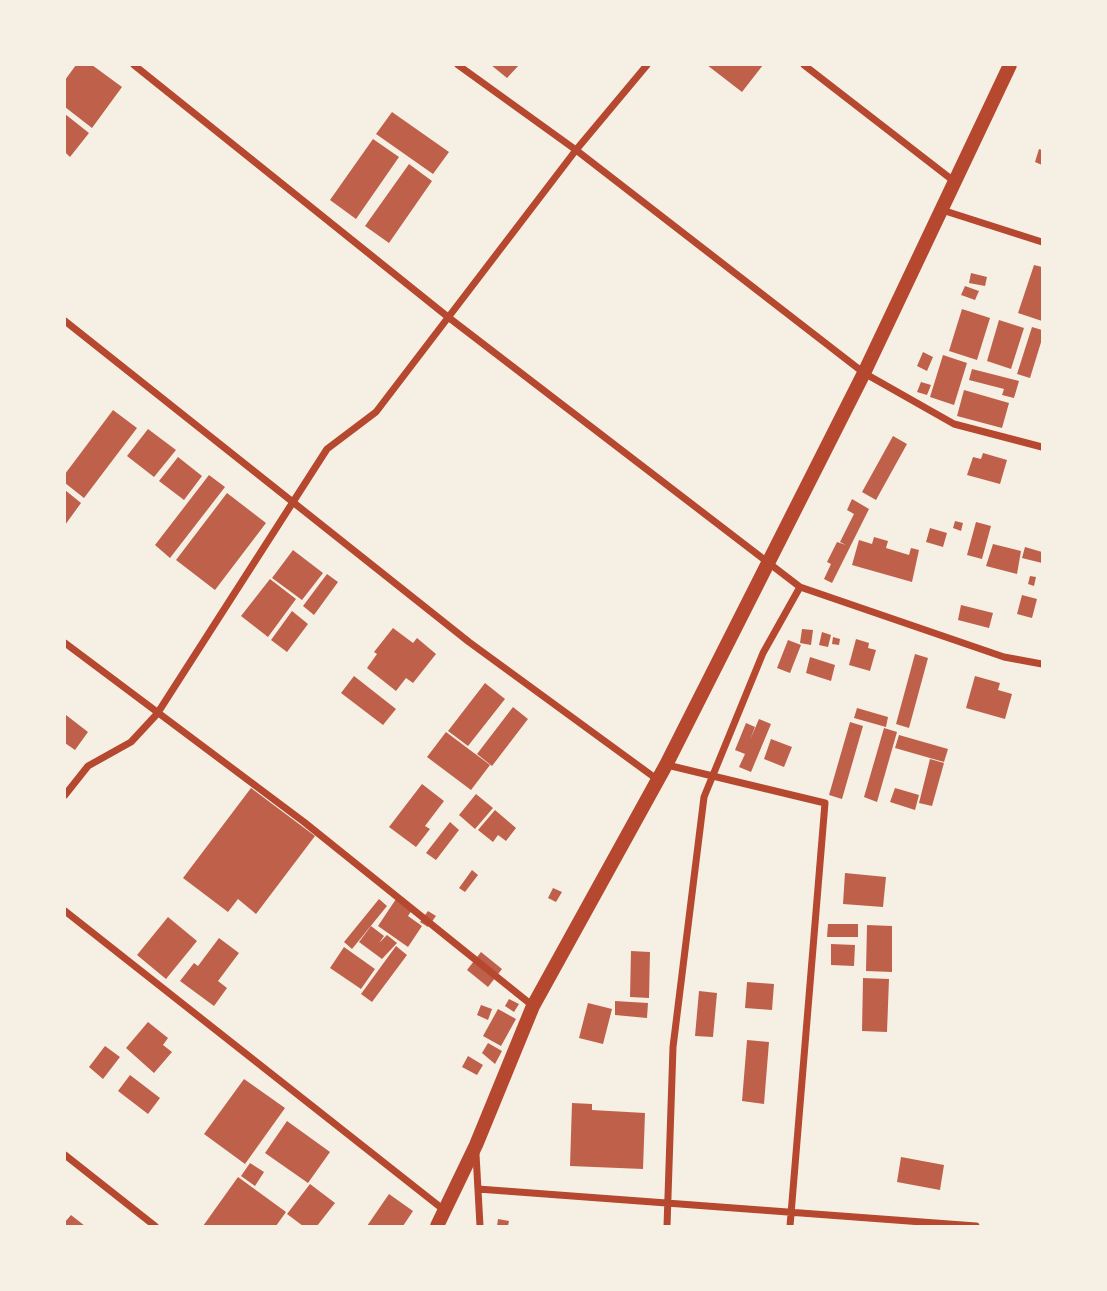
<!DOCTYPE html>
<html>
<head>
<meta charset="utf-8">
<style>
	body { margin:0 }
	#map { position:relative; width:1107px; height:1291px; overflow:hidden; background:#f6efe4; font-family:Inter,sans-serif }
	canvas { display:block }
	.frame { position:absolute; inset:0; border:66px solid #f6efe4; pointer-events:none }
</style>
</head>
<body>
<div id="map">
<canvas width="1107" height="1291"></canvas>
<div class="frame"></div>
</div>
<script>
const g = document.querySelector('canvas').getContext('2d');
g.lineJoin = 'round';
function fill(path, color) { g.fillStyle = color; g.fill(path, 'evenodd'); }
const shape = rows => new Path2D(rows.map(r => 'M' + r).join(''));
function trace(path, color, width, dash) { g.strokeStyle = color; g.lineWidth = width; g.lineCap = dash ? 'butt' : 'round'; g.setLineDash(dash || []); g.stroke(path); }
fill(shape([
	[76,65,92,65,122,87,92,128,65,107,65,80],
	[491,65,519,65,507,78],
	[707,65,763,65,742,92],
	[392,112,449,152,433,174,376,134],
	[65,114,89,133,70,157,65,152],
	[373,139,399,157,356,219,330,200],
	[1039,149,1042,150,1042,165,1035,162],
	[409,164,432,181,389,243,365,226],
	[1034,265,1042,267,1042,321,1018,313],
	[971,273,987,277,985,286,969,283],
	[965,286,979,291,975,300,961,295],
	[962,309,990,318,977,360,949,351],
	[999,320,1024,328,1011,369,987,361],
	[1032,327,1042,330,1042,339,1030,378,1017,374],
	[923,352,933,357,927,371,917,366],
	[943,355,967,363,954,405,930,397],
	[972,369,1019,381,1014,398,1002,395,1004,389,969,380],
	[921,382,931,385,927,395,917,392],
	[964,390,1009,403,1002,428,957,416],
	[113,410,137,428,84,498,65,483,65,474],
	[148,429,176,450,154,477,127,456],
	[893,436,907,444,876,500,862,492],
	[983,453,1007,460,1000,484,967,475,973,457,981,459],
	[178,457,202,476,184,500,159,481],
	[209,475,225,487,170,558,155,545],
	[65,490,81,503,65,525],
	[227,493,266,523,215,590,176,560],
	[852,499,869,509,832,583,824,579,831,564,827,562,837,542,846,545,840,542,854,514,847,510],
	[955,521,963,523,961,531,953,528],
	[976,522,991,526,982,559,967,555],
	[930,528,947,533,943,547,926,542],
	[874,537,888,541,886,548,909,555,911,548,919,550,912,582,852,565,859,540,872,544],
	[993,544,1021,551,1017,574,986,566],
	[1025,547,1042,552,1042,563,1022,558],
	[293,550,323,573,302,600,272,578],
	[327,574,338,582,314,615,303,606],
	[1030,576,1036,577,1034,586,1028,584],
	[270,579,296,599,268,637,241,616],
	[1022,595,1037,599,1032,618,1017,614],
	[961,605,993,613,989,628,958,620],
	[292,611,308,624,287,652,271,640],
	[393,628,413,643,417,638,436,654,413,683,406,678,396,691,367,668,377,654,374,652],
	[802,629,813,630,811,645,800,643],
	[822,632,831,635,828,647,819,645],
	[833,637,840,639,839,645,832,644],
	[856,639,869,643,868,648,876,650,870,671,849,665],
	[788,640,801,645,790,673,777,668],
	[915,654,928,658,909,728,896,724],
	[810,657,835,665,831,681,806,673],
	[354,676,396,709,383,725,341,693],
	[975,676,1000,683,998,690,1012,694,1005,719,966,708],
	[485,683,505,699,468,746,448,731],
	[513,707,528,719,492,766,477,754],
	[857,708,888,717,886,727,854,718],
	[66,715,88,732,75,750,65,743],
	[759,719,771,724,751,772,739,767,745,754,735,750,746,723,755,727,750,740],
	[850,722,863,726,842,799,829,795],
	[884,728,897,732,877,802,864,797],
	[446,732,490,765,471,790,427,757],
	[899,735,948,749,944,762,895,748],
	[771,739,792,747,784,767,764,759],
	[930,759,944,763,932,806,919,803],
	[422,784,444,801,425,826,430,829,416,847,389,827],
	[251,788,315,836,256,914,238,899,228,912,183,878],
	[895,788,919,795,915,810,890,802],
	[476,794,493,808,475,829,459,815],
	[495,810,516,828,506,841,498,835,493,842,478,830],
	[450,822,459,830,436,860,426,853],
	[472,870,478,875,465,892,459,888],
	[845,873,886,877,883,907,843,904],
	[553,888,562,892,556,902,548,898],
	[379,899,387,906,352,949,344,942],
	[396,899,412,910,408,916,422,926,408,947,378,926],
	[428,911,436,916,428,927,420,922],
	[168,917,197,941,166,979,137,955],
	[828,924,858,924,858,937,827,937],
	[867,925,892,926,892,972,866,971],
	[371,926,384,936,379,943,387,935,397,943,382,959,359,942],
	[219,938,239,953,218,981,227,988,214,1006,180,981,194,963,198,966],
	[831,944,855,945,854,966,831,965],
	[396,946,407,955,372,1002,361,994],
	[344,947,375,969,361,989,330,968],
	[631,951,650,952,649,998,630,997],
	[481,952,502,969,488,987,467,970],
	[863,978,889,979,887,1032,862,1031],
	[747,982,774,984,772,1010,745,1008],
	[699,991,717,993,713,1037,695,1036],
	[509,999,519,1004,514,1012,505,1006],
	[615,1001,648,1003,647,1018,615,1015],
	[588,1003,612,1009,603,1044,579,1038],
	[481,1005,492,1009,488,1020,477,1015],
	[498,1009,516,1019,501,1046,483,1036],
	[148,1022,168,1038,163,1045,172,1052,154,1073,126,1048],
	[747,1040,769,1042,764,1104,742,1101],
	[488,1043,502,1051,495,1064,482,1053],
	[105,1046,120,1057,103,1079,89,1067],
	[468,1056,483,1065,477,1075,462,1067],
	[130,1075,160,1098,148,1114,118,1091],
	[244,1079,285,1108,245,1164,204,1134],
	[572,1103,592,1104,592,1110,645,1113,643,1169,570,1166],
	[287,1121,330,1152,308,1183,265,1153],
	[901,1157,944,1165,940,1190,897,1182],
	[250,1163,264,1172,255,1186,241,1176],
	[238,1177,286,1212,276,1226,203,1226],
	[310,1184,335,1203,317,1226,303,1226,287,1214],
	[389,1194,413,1211,403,1226,367,1226],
	[71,1215,85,1226,65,1226,65,1222],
	[498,1219,509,1221,508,1226,497,1226]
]), '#bf614a');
trace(shape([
	[134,65,448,317,800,587,1004,657,1042,664],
	[458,65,576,150,864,373,954,424,1042,447],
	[804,65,955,182],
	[942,210,1042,242],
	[65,321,469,642,658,780],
	[65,643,304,822,533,1006],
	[667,765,825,803,790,1226],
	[65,795,88,766,131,742,157,714,327,449,376,412,576,150,647,65],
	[65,911,444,1210],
	[476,1154,480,1226],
	[65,1155,155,1226],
	[478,1189,976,1226],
	[667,1226,673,1047,704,797,763,653,800,587]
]), '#b5482f', 7);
trace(shape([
	[437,1226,476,1145,533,1006,666,765,864,373,1010,65]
]), '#b5482f', 14);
</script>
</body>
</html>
